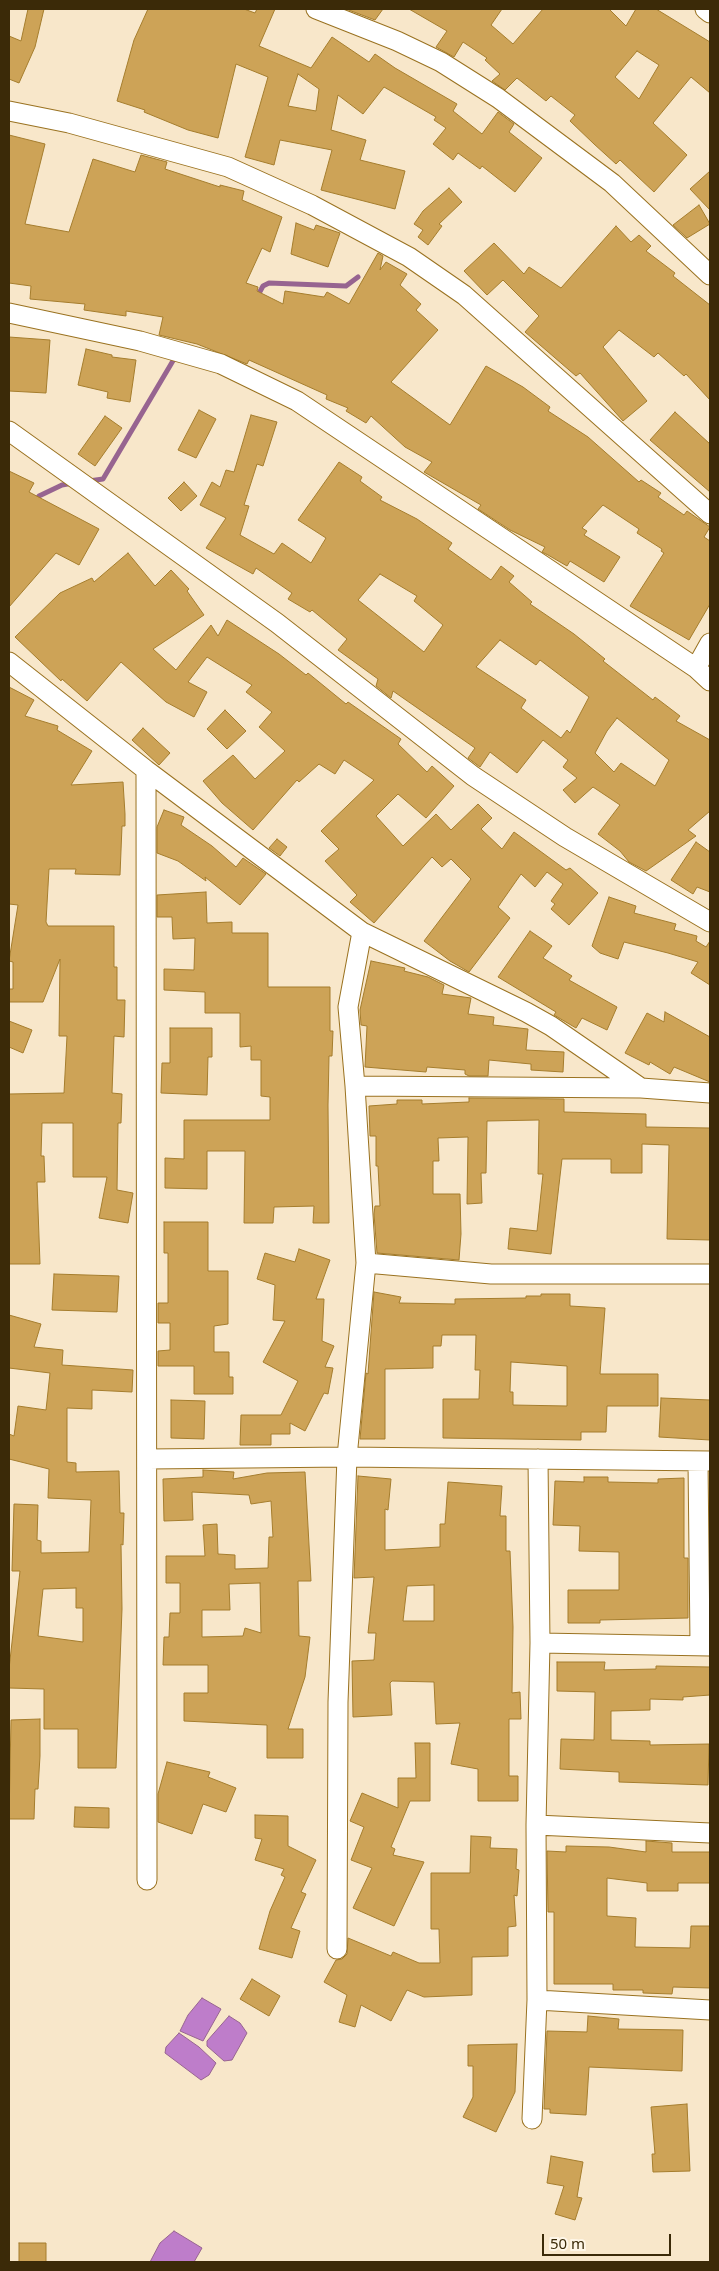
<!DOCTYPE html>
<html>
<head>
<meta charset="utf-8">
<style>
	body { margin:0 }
	#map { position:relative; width:719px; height:2271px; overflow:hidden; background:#f8e7ca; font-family:"Noto Sans",sans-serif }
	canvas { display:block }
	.frame { position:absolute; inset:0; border:10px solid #3b2a08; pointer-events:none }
	.scale { position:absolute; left:542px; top:2234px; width:129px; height:22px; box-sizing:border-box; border:2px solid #3b2a08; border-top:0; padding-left:6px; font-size:15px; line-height:18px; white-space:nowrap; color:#3b2a08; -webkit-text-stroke:4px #fef6e7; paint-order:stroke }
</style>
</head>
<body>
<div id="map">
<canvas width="719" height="2271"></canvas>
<div class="frame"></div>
<div class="scale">50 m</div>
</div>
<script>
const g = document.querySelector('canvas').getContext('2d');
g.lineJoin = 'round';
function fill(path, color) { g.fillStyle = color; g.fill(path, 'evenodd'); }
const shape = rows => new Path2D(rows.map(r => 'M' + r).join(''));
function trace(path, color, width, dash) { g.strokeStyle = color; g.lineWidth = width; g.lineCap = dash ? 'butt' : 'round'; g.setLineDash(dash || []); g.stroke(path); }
const water = shape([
	[202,1998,221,2009,203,2041,180,2031,188,2015,202,1998],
	[229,2016,240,2023,247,2033,232,2060,224,2061,207,2046,207,2041,229,2016],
	[179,2033,199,2047,216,2063,209,2075,201,2080,165,2053,166,2047,179,2033],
	[174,2231,202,2248,194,2262,150,2262,160,2243,174,2231]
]);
fill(water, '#be7dca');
trace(water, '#976490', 1);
trace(shape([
	[257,297,263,286,269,283,346,286,358,277],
	[89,481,103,479,177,354],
	[34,502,39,496,62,485,73,483]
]), '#976490', 5);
const building = shape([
	[28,9,44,9,35,47,19,83,9,79,9,36,21,41,28,9],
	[148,9,244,9,255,13,257,9,275,9,259,46,311,68,332,37,369,62,375,54,395,68,457,104,453,111,482,134,498,112,514,124,509,132,542,158,515,192,482,166,480,169,458,153,453,160,433,144,446,128,434,120,436,117,384,87,363,114,338,95,331,130,366,140,360,160,405,171,395,209,321,190,332,150,280,140,274,165,245,157,268,77,236,64,218,138,188,130,144,112,145,110,117,101,134,40,148,9],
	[298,74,319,89,316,111,288,106,298,74],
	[346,9,383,9,375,20,346,9],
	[409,9,502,9,491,25,513,44,543,9,609,9,626,26,636,9,656,9,710,42,710,93,691,77,653,123,687,155,654,192,620,160,616,164,594,144,570,121,575,115,551,96,546,101,517,78,505,90,492,81,500,74,485,60,487,58,463,42,454,57,436,47,447,31,409,9],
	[637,51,659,65,639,99,615,77,637,51],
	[9,135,45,144,25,224,69,232,93,159,135,172,141,155,167,162,165,169,220,187,220,185,244,191,242,200,282,217,270,252,262,248,246,283,258,287,257,291,283,304,285,291,324,297,327,292,349,304,378,253,383,256,380,270,386,262,407,274,400,285,421,304,416,310,438,330,391,382,450,425,486,366,523,387,550,407,548,411,588,437,639,482,641,480,661,493,658,497,684,515,687,511,710,527,704,537,710,541,710,604,689,640,630,606,664,553,661,551,662,549,637,533,639,529,603,505,582,528,587,531,584,535,620,557,604,582,570,561,567,566,548,555,542,552,545,547,510,530,478,509,481,505,424,472,432,462,405,447,371,416,366,423,346,411,348,408,326,399,327,395,249,360,247,364,197,344,159,335,163,317,126,311,126,316,84,310,85,304,30,299,31,286,9,283,9,135],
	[710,171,710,210,690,189,710,171],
	[449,188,462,202,439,224,442,226,428,245,418,237,423,230,414,224,423,211,449,188],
	[699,205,710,224,687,238,673,225,699,205],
	[296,223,314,230,316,225,340,233,328,267,291,254,296,223],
	[616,226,631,242,639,235,651,246,646,251,675,273,673,276,710,305,710,400,686,374,684,376,658,353,654,357,619,330,603,347,647,401,623,421,580,373,576,376,525,332,539,316,503,280,487,295,464,271,494,243,524,274,529,267,561,288,616,226],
	[9,337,50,340,46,393,9,391,9,337],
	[86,349,112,355,112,357,136,360,130,402,107,398,108,392,78,385,86,349],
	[199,410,216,419,196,458,178,450,199,410],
	[675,412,710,444,710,492,650,440,675,412],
	[251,415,277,422,263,466,257,464,244,505,249,506,240,535,274,554,282,543,311,563,326,538,298,520,339,462,362,477,360,481,382,497,380,500,417,519,452,543,448,549,491,580,501,566,514,576,509,582,532,602,530,604,574,634,605,659,603,661,653,700,655,697,680,716,676,721,710,740,710,811,688,830,696,836,646,871,629,862,620,851,598,834,620,805,593,787,575,803,563,790,577,778,563,767,568,760,543,740,517,773,490,752,480,767,468,758,475,748,393,691,391,698,376,686,378,679,338,650,347,639,312,610,310,612,288,599,292,593,256,568,253,574,206,548,226,518,200,505,212,482,220,487,226,470,234,472,251,415],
	[380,574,417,596,414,601,443,625,424,652,358,600,380,574],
	[500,640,536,665,540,660,589,697,570,733,567,730,561,738,521,708,526,700,476,667,500,640],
	[617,718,669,760,655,786,621,763,614,772,595,753,607,731,617,718],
	[105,416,122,428,95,466,78,454,105,416],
	[9,471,34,483,29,492,99,529,79,565,56,553,9,607,9,471],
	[184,482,197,496,181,511,168,498,184,482],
	[128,553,155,586,171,570,189,589,187,591,204,615,153,649,176,670,211,625,218,636,227,620,279,654,306,675,308,673,346,704,348,702,401,739,398,744,427,772,432,766,454,786,426,818,398,794,376,816,403,846,436,814,451,830,478,804,492,818,481,829,502,849,514,832,566,870,570,868,598,893,569,925,551,909,555,904,551,901,563,884,547,872,535,887,521,874,498,907,510,918,469,972,450,961,424,941,471,879,451,859,442,867,432,857,374,923,350,902,357,895,325,861,339,849,321,831,374,780,344,760,335,774,319,764,299,782,297,780,253,830,222,803,203,781,233,755,255,779,285,751,259,727,272,712,246,692,252,685,207,657,188,682,207,692,194,717,166,702,121,662,87,701,62,679,61,681,15,637,60,593,92,578,94,582,128,553],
	[9,687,34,700,25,716,58,726,57,730,92,751,71,785,123,782,125,814,125,826,122,826,120,875,75,874,76,869,49,869,46,922,48,926,114,926,114,967,117,967,117,1000,125,1000,124,1037,114,1036,112,1093,122,1094,121,1123,118,1123,117,1190,133,1193,128,1223,99,1218,107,1177,73,1177,73,1123,42,1123,41,1156,44,1156,45,1182,37,1182,40,1264,9,1264,9,1094,64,1093,67,1036,59,1036,60,959,43,1002,9,1002,9,989,13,989,13,962,9,961,18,905,9,904,9,687],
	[225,710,246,731,227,749,207,729,225,710],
	[143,728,170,753,159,765,132,740,143,728],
	[164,810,184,817,181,825,212,846,236,867,243,858,266,874,240,905,205,877,206,881,178,861,157,853,157,827,164,810],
	[277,839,287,847,280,856,269,848,277,839],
	[696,842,710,852,710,892,697,887,693,894,671,880,696,842],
	[206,892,207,923,232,922,232,933,268,933,268,987,330,987,330,1031,333,1031,332,1056,329,1056,328,1105,329,1223,313,1223,314,1206,274,1207,273,1223,244,1223,245,1151,207,1151,207,1189,165,1188,165,1158,184,1159,184,1120,270,1120,270,1097,261,1096,261,1060,251,1060,251,1046,240,1047,240,1013,205,1013,205,992,164,990,164,969,194,970,195,938,173,939,172,917,157,917,157,895,206,892],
	[609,897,636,906,634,913,676,924,674,930,697,936,696,941,706,947,710,941,710,985,691,973,698,962,668,953,624,942,618,959,600,953,592,946,609,897],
	[530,931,552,946,543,958,572,976,569,980,617,1007,607,1030,582,1018,576,1028,554,1015,556,1012,498,977,530,931],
	[371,961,405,968,404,971,428,977,444,985,442,994,471,998,468,1014,494,1017,493,1025,528,1029,526,1050,564,1052,563,1072,531,1070,531,1064,489,1060,488,1076,469,1076,465,1074,465,1070,427,1067,426,1072,365,1067,367,1026,361,1025,360,1010,371,961],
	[665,1012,710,1037,710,1082,674,1067,670,1074,650,1062,649,1065,625,1053,647,1013,664,1022,665,1012],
	[9,1021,32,1030,23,1053,9,1047,9,1021],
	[170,1028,212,1028,212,1057,208,1057,207,1095,161,1093,162,1063,170,1063,170,1028],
	[469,1098,564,1099,564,1112,646,1114,646,1127,710,1128,710,1240,667,1239,669,1145,642,1144,642,1173,611,1173,611,1159,562,1159,551,1254,508,1249,510,1228,537,1231,543,1174,538,1174,539,1120,487,1121,486,1173,481,1173,482,1203,467,1204,468,1137,438,1138,439,1161,433,1161,433,1194,460,1194,461,1234,459,1260,377,1253,374,1214,375,1206,380,1206,378,1166,376,1166,376,1136,370,1136,369,1106,397,1104,397,1100,422,1100,422,1104,469,1102,469,1098],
	[164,1222,208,1222,208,1271,228,1271,228,1324,214,1326,214,1352,229,1352,229,1377,233,1377,233,1394,194,1394,194,1366,158,1366,158,1351,170,1350,170,1323,158,1323,158,1303,168,1303,168,1253,164,1253,164,1222],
	[299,1249,330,1260,316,1299,324,1299,322,1341,334,1346,325,1367,333,1368,328,1394,324,1393,305,1431,290,1423,290,1434,271,1434,271,1445,240,1445,241,1415,281,1415,298,1381,263,1362,285,1321,273,1320,275,1285,257,1279,265,1253,295,1262,299,1249],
	[54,1274,119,1276,117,1312,52,1310,54,1274],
	[374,1292,401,1297,399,1303,455,1304,455,1299,526,1298,526,1296,541,1296,541,1294,570,1294,570,1306,605,1308,600,1374,658,1374,658,1406,607,1406,606,1432,581,1432,581,1440,443,1438,443,1399,479,1399,480,1370,475,1370,476,1335,442,1335,441,1346,433,1346,433,1368,385,1369,385,1439,360,1439,366,1373,368,1374,374,1292],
	[511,1362,567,1366,567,1406,513,1405,513,1392,510,1392,511,1362],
	[9,1315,41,1324,34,1347,63,1350,62,1365,133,1370,132,1392,92,1390,92,1409,67,1408,67,1462,76,1463,76,1472,119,1471,120,1513,124,1513,123,1545,121,1544,122,1609,116,1768,78,1768,78,1729,44,1729,44,1689,9,1688,9,1669,20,1571,12,1571,14,1504,38,1505,37,1540,41,1541,41,1553,89,1552,91,1500,48,1498,49,1469,9,1459,9,1434,14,1436,18,1406,46,1410,50,1373,9,1368,9,1315],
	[76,1588,76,1608,83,1608,83,1642,38,1636,43,1589,76,1588],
	[661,1398,710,1400,710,1440,659,1437,661,1398],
	[171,1400,205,1401,204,1439,171,1438,171,1400],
	[203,1470,234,1472,233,1479,267,1473,305,1472,311,1581,298,1581,299,1636,310,1637,305,1677,288,1729,303,1729,303,1758,267,1758,267,1725,184,1721,184,1693,208,1693,208,1665,163,1665,164,1637,169,1637,170,1613,180,1613,180,1583,166,1583,166,1556,205,1556,203,1525,217,1524,218,1554,235,1555,235,1569,268,1568,269,1537,273,1537,271,1501,251,1504,249,1495,192,1492,193,1520,164,1521,163,1479,203,1477,203,1470],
	[260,1583,261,1633,245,1628,243,1636,202,1637,202,1610,230,1610,229,1584,260,1583],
	[358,1476,391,1479,388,1510,385,1509,385,1550,440,1547,440,1524,445,1524,448,1482,502,1486,500,1516,506,1516,506,1551,510,1551,513,1627,512,1693,520,1692,521,1719,509,1719,509,1776,518,1776,518,1801,478,1801,478,1769,451,1764,460,1723,436,1724,434,1682,392,1681,390,1683,392,1715,353,1717,352,1661,374,1660,376,1633,368,1633,374,1577,354,1578,358,1476],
	[434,1585,434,1621,403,1621,407,1586,434,1585],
	[584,1477,608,1477,608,1482,658,1483,658,1479,684,1478,684,1558,688,1558,688,1618,600,1620,600,1623,568,1623,568,1590,619,1590,619,1552,579,1551,580,1526,553,1525,555,1481,584,1482,584,1477],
	[557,1662,605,1662,604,1670,656,1669,656,1666,710,1667,710,1695,683,1697,683,1700,650,1699,650,1710,611,1711,611,1740,650,1741,650,1745,709,1744,708,1785,619,1782,619,1772,560,1769,561,1739,594,1740,595,1692,557,1691,557,1662],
	[40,1719,40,1756,38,1789,35,1789,34,1819,9,1819,11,1720,40,1719],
	[415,1743,430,1743,430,1801,410,1801,391,1847,395,1849,393,1855,424,1862,394,1926,353,1908,372,1868,351,1860,364,1827,350,1821,362,1793,398,1808,398,1778,416,1778,415,1743],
	[167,1762,210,1772,208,1777,236,1788,226,1812,203,1804,192,1834,158,1822,158,1794,167,1762],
	[75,1807,109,1808,109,1828,74,1827,75,1807],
	[255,1815,288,1816,288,1846,316,1860,301,1892,306,1894,291,1928,300,1931,292,1958,259,1949,270,1911,285,1877,281,1875,284,1869,255,1860,262,1839,255,1838,255,1815],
	[471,1836,491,1837,490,1848,517,1849,516,1869,519,1870,517,1896,514,1895,516,1926,508,1927,508,1956,472,1957,472,1995,424,1997,407,1990,391,2021,361,2005,355,2027,339,2022,347,1995,324,1982,336,1960,342,1959,347,1954,348,1938,391,1956,393,1952,419,1963,440,1963,439,1929,431,1929,431,1873,470,1873,471,1836],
	[646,1841,672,1843,672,1852,710,1852,710,1883,678,1883,678,1891,647,1891,647,1883,607,1878,607,1916,636,1918,635,1947,690,1948,691,1926,710,1926,710,1988,673,1987,672,1994,643,1993,643,1990,613,1990,613,1984,554,1984,554,1912,548,1912,547,1851,566,1852,566,1846,609,1847,646,1852,646,1841],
	[252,1979,280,1996,269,2016,240,1999,252,1979],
	[588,2016,619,2019,618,2029,683,2030,682,2071,589,2067,586,2115,550,2113,550,2109,544,2109,547,2031,587,2032,588,2016],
	[517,2044,515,2092,496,2132,463,2117,473,2097,473,2066,468,2066,468,2045,517,2044],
	[687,2104,690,2171,653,2172,652,2154,655,2154,651,2107,687,2104],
	[551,2156,583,2162,577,2197,582,2198,575,2220,555,2214,564,2186,547,2183,551,2156],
	[19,2243,46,2243,46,2262,19,2262,19,2243]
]);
fill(building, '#cda357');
trace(building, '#a57d2d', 1);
const minor = shape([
	[316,9,397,41,441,62,498,98,612,183,710,275],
	[705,9,710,13],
	[9,111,69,123,228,167,312,205,409,257,464,295,710,514],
	[9,313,140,341,221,364,297,401,696,668,710,681],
	[9,431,277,623,473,776,565,837,710,922],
	[9,662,146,770,362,932,526,1012,551,1026,641,1088,710,1093],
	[696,668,710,643],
	[146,770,147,1880],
	[355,1086,641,1088],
	[366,1263,491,1274,710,1274],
	[148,1459,347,1457,710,1461],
	[698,1461,700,1645],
	[540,1643,710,1646],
	[536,1825,710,1833],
	[337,1949,338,1702,347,1457,366,1263,355,1086,348,1007,362,932],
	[537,2000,710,2010],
	[532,2119,537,2000,536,1825,540,1643,538,1459]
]);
trace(minor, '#9a7220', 21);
trace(minor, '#fff', 19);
</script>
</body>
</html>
